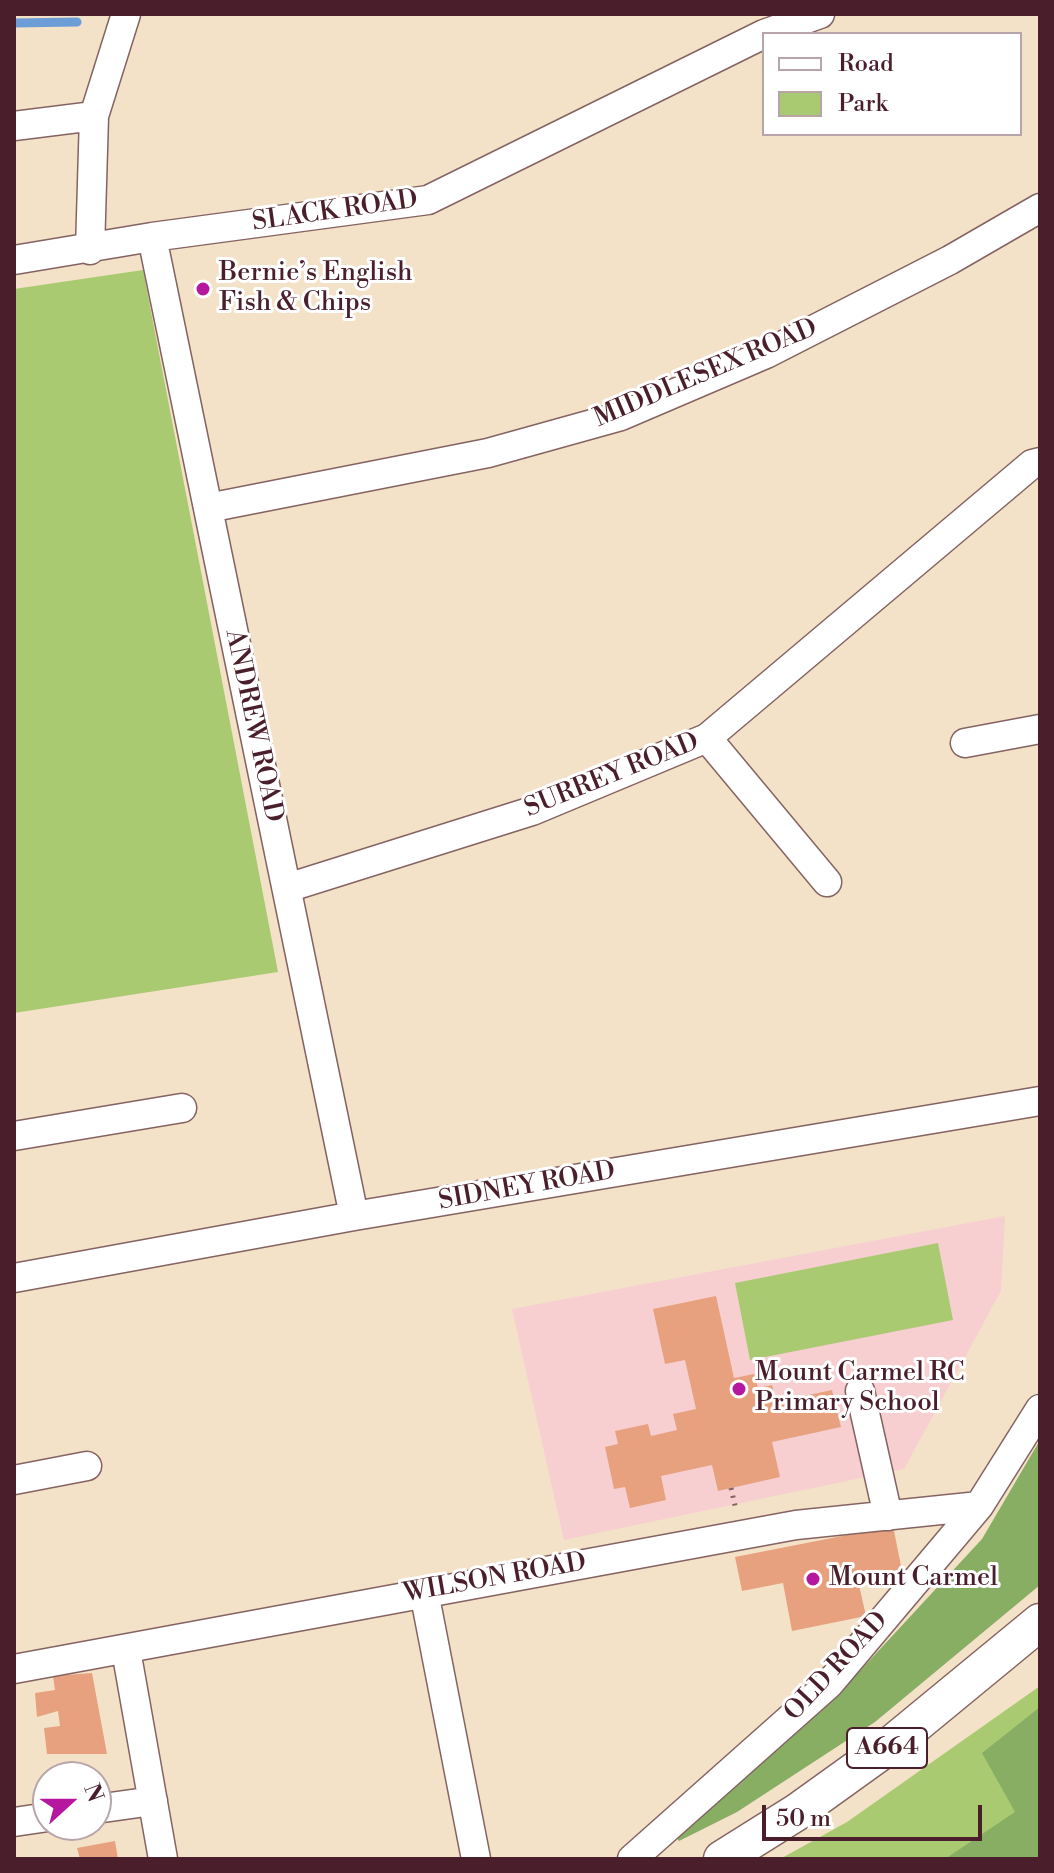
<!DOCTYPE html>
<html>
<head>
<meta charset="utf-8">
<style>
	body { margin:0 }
	#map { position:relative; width:1054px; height:1873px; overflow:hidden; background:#f3e2c7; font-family:"Libre Bodoni",serif }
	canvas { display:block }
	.frame { position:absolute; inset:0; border:16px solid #4a1f2b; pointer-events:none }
	.legend { position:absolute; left:762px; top:32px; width:260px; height:104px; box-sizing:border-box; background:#fff; border:2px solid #b7a5aa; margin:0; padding:10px 14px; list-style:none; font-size:24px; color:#4a1f2b }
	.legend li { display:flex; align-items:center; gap:16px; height:40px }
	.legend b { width:40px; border:2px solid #b7a5aa }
	.north { position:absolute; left:32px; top:1761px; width:80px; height:80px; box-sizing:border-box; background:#fff; border:2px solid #b7a5aa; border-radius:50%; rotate:69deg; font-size:22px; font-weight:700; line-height:32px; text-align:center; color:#4a1f2b }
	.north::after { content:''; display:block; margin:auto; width:28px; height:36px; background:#b5179e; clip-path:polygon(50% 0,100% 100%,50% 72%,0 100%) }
	.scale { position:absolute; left:762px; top:1805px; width:220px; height:36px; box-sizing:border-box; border:4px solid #4a1f2b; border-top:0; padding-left:10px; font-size:24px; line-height:28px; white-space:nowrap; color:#4a1f2b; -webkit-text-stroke:6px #fff; paint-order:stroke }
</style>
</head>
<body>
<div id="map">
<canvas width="1054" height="1873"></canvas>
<div class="frame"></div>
<ul class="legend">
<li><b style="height:10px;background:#fff"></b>Road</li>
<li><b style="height:22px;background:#aaca71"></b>Park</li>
</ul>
<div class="north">N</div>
<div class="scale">50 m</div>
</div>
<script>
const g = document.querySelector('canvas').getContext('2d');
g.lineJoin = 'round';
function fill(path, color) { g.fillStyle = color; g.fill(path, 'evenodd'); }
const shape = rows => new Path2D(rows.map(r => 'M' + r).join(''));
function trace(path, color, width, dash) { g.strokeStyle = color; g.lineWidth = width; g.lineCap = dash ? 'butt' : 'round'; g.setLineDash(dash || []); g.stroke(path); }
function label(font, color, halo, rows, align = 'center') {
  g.font = font + ' "Libre Bodoni",serif'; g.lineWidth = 6; g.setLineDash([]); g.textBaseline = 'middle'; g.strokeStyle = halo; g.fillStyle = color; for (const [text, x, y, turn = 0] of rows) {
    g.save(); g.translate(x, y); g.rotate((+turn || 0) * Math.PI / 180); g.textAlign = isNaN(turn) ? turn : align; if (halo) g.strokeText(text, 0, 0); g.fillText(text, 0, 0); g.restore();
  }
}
fill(shape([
	[1005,1216,1001,1291,904,1469,564,1540,512,1309]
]), '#f7cfd1');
fill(shape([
	[143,270,278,972,14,1013,14,289],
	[938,1243,953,1320,750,1360,735,1283],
	[1040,1686,1040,1859,780,1859,847,1822]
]), '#aaca71');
fill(shape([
	[1040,1440,1040,1585,875,1722,737,1812,679,1841,675,1836,844,1688,982,1539],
	[1040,1707,1040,1859,945,1859,1015,1812,982,1753]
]), '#87ae63');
trace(shape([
	[14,23,77,22]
]), '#6d9dd6', 9);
fill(shape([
	[716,1296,734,1378,754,1374,758,1388,772,1385,776,1402,832,1390,841,1427,772,1442,780,1477,718,1491,712,1465,661,1476,666,1500,630,1508,625,1487,614,1489,605,1447,618,1444,615,1431,648,1424,651,1436,677,1430,673,1414,696,1409,685,1360,665,1364,653,1309],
	[893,1526,903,1576,859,1585,866,1616,792,1631,783,1583,742,1591,735,1557],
	[92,1673,107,1754,47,1754,44,1728,60,1726,58,1711,37,1717,35,1693,55,1690,53,1676],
	[115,1841,118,1859,80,1859,77,1848]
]), '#e7a17f');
const minor = shape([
	[764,34,820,14],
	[14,126,94,116],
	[152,237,354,1216],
	[90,250,94,116,126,14],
	[14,260,152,237,428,200,764,34],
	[208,508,488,453,621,416,766,354,950,260,1040,208],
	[707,738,827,882],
	[965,743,1040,729],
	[287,888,532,811,707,738,1032,464,1040,462],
	[14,1136,182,1108],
	[14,1278,354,1216,1040,1101],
	[860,1391,888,1516],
	[14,1480,87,1466],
	[424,1592,476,1859],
	[126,1650,163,1859],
	[14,1669,796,1525,979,1506],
	[96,1809,153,1801],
	[14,1822,48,1817],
	[632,1859,829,1684,979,1506,1040,1409]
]);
const major = shape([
	[722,1859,797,1812,893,1743,1040,1622]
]);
trace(minor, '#856362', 31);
trace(major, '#856362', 39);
trace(shape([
	[731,1488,736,1510]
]), '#856362', 5, [2, 6]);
trace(minor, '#fff', 28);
trace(major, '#fff', 36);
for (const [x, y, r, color] of [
	[203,289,8,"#b5179e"],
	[739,1389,8,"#b5179e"],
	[813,1579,8,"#b5179e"]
]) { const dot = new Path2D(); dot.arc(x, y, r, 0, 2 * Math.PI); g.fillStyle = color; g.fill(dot); trace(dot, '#fff', 3); }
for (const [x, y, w] of [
	[887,1748,80]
]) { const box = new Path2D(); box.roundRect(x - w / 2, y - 20, w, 40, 6); g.fillStyle = '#fff'; g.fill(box); trace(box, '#4a1f2b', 2); }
label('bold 24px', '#4a1f2b', null, [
	["A664",887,1748]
]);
label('26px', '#4a1f2b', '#fff', [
	["SLACK ROAD",335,212,-8],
	["MIDDLESEX ROAD",706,374,-23],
	["ANDREW ROAD",253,726,78],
	["SURREY ROAD",612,776,-22],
	["SIDNEY ROAD",527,1187,-10],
	["WILSON ROAD",495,1579,-10],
	["OLD ROAD",837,1667,-47]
]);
label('26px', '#4a1f2b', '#fff', [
	["Bernie’s English",219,274],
	["Fish & Chips",219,304],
	["Mount Carmel RC",755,1374],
	["Primary School",755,1404],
	["Mount Carmel",829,1579]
], 'left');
</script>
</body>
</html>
